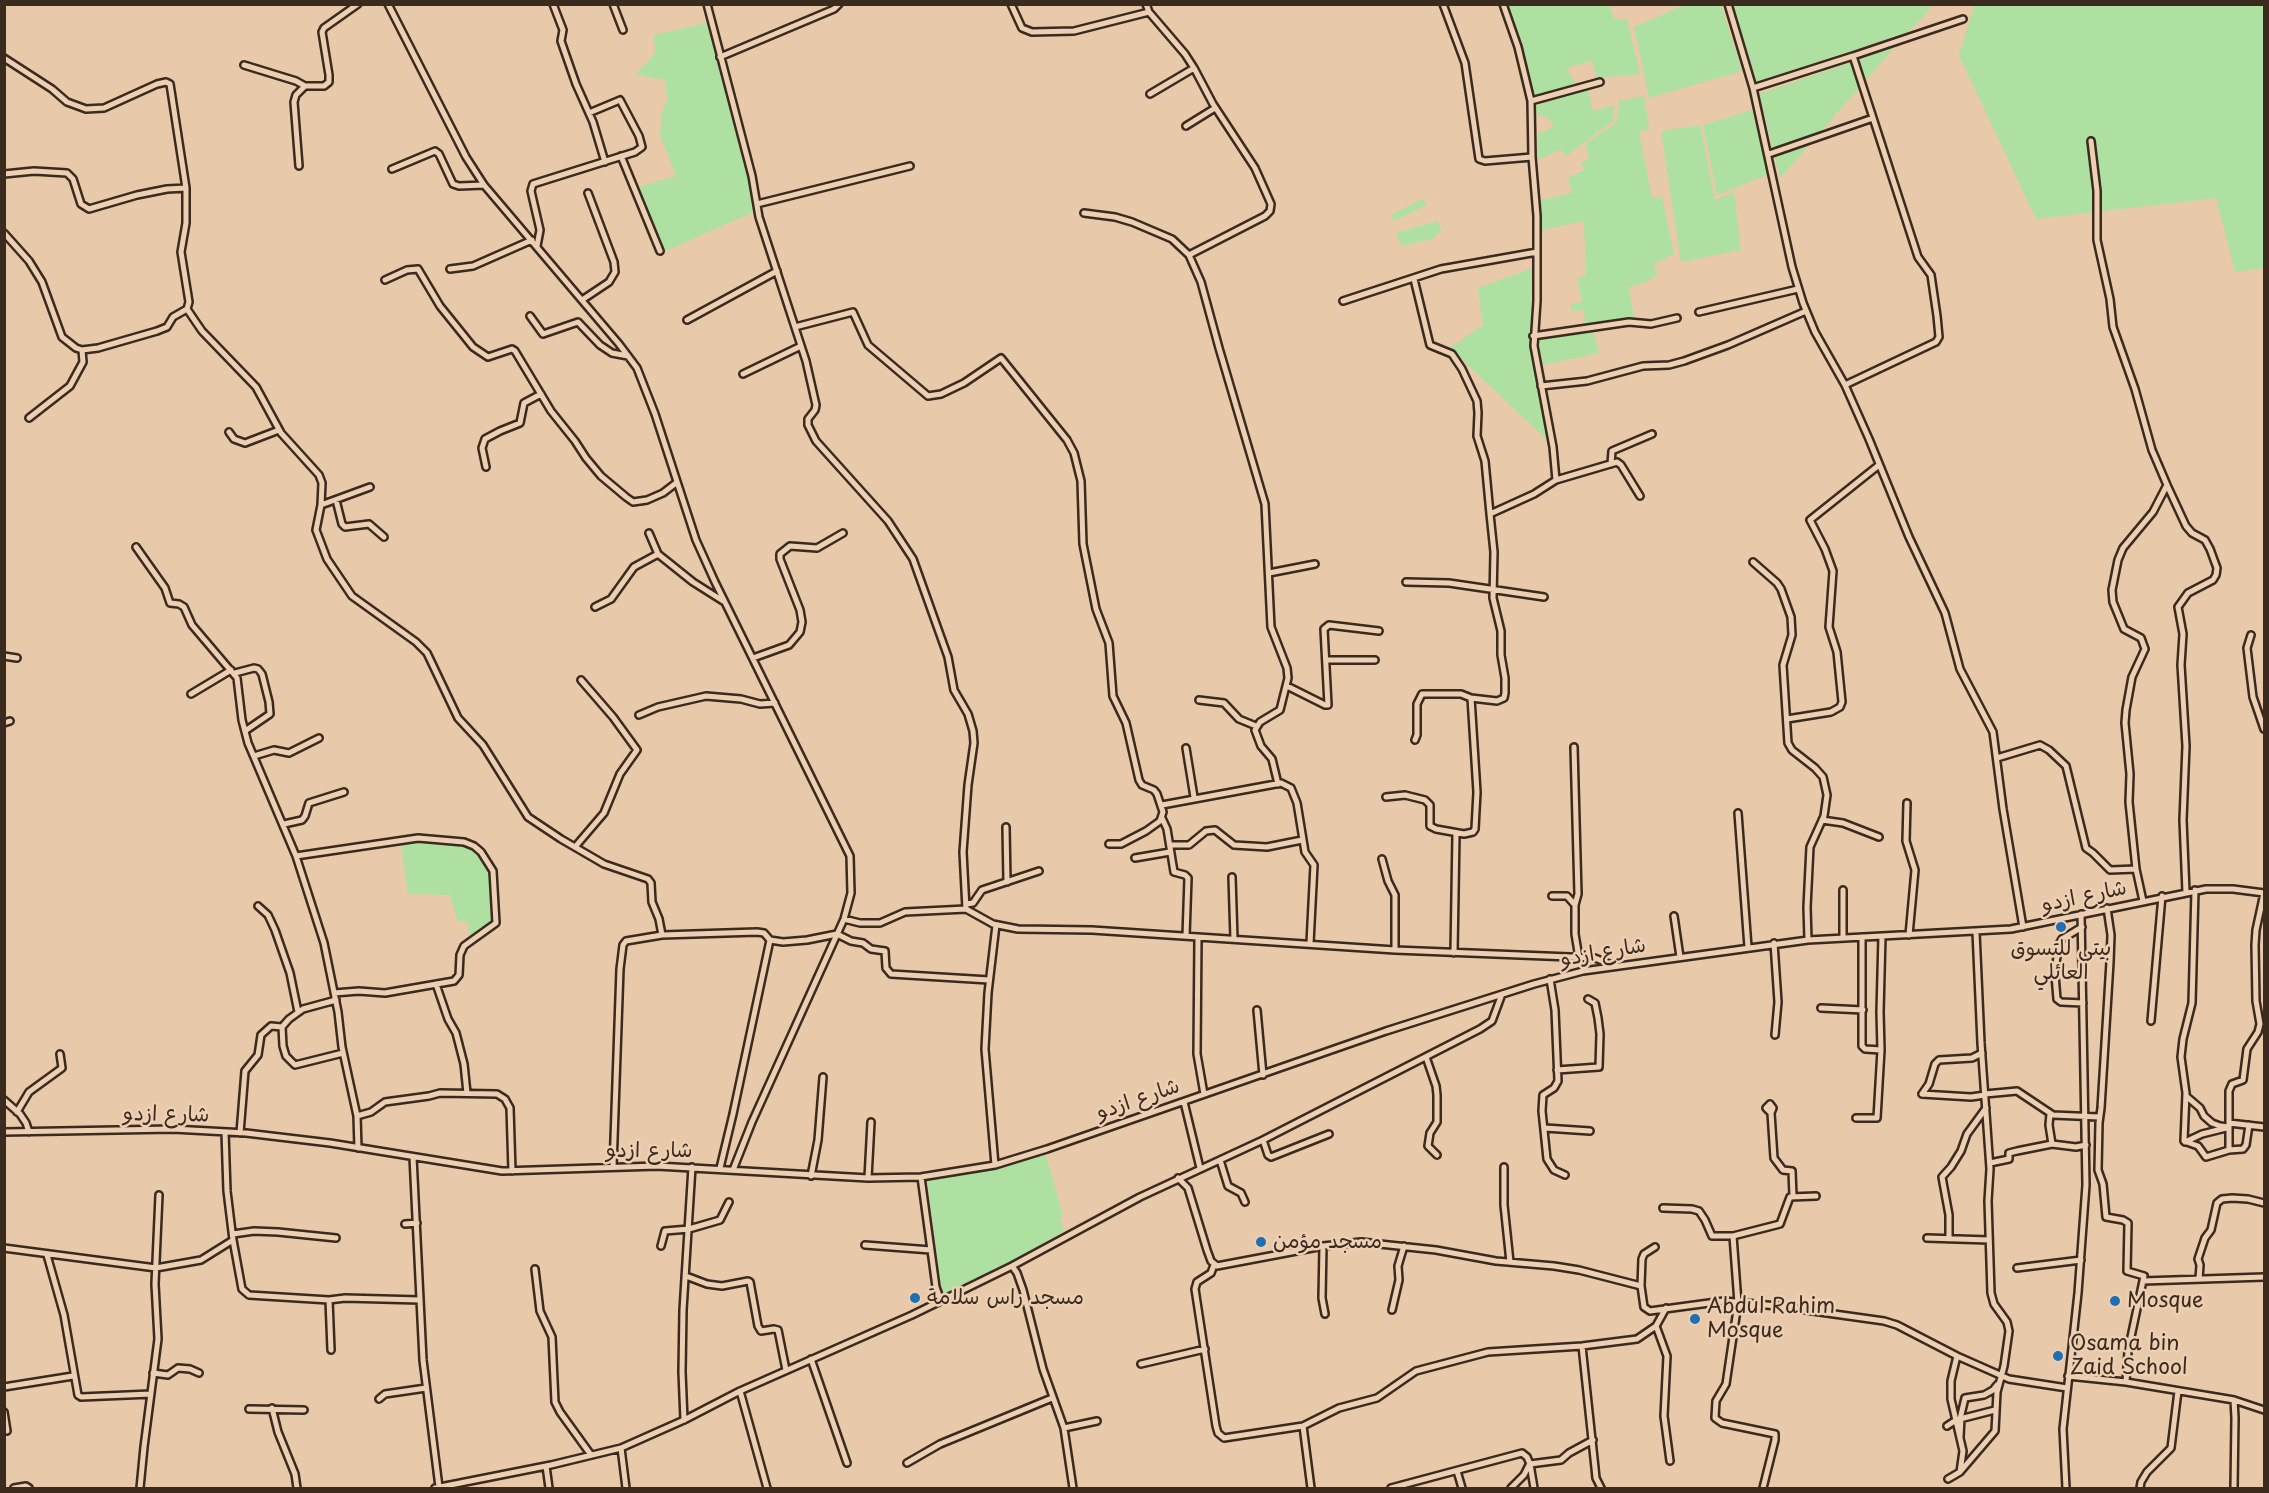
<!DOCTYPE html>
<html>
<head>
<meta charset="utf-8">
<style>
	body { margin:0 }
	#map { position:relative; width:2269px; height:1493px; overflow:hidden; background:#e8c9aa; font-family:"Playpen Sans",sans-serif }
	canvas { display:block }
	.frame { position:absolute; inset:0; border:6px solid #3b2a1e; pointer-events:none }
</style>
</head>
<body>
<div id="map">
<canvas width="2269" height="1493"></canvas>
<div class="frame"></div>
</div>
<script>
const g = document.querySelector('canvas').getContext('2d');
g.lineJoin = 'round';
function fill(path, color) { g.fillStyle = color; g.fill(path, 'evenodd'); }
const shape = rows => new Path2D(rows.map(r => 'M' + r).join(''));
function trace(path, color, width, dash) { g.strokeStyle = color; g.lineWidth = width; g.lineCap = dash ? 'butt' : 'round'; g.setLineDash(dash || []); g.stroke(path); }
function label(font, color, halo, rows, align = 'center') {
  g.font = font + ' "Playpen Sans","Playpen Sans Arabic",sans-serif'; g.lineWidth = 5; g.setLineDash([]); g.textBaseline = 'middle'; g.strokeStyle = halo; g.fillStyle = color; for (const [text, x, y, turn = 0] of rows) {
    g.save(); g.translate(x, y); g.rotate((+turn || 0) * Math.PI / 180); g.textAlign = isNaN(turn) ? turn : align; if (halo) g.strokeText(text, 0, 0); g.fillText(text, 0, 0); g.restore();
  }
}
fill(shape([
	[1687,4,1721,5,1742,71,1649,98,1634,27],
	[1508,5,1609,5,1615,20,1627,19,1640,74,1597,78,1592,61,1566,68,1575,83,1535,97],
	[1929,5,1930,9,1908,32,1757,82,1733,5],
	[1974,5,2264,5,2264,268,2235,272,2216,198,2036,219,1959,55],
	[707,23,756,211,663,252,639,187,676,176,660,135,662,112,667,100,665,80,639,75,635,76,655,53,654,35],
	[1895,47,1780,178,1759,94],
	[1588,89,1593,111,1614,105,1614,120,1566,156,1560,150,1536,160,1538,134,1554,127,1548,117,1537,115,1535,106],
	[1644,96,1649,129,1639,132,1652,198,1662,197,1674,254,1654,264,1657,275,1646,282,1629,287,1634,317,1585,326,1584,310,1571,311,1571,304,1582,302,1577,278,1586,276,1584,221,1542,230,1539,200,1572,193,1568,178,1584,170,1581,163,1589,158,1585,144,1617,122,1619,101],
	[1752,110,1769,174,1717,195,1703,125],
	[1700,125,1715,200,1734,192,1741,250,1681,262,1661,131],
	[1423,199,1427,205,1394,221,1391,215],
	[1437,221,1442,231,1436,234,1435,238,1402,246,1396,233],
	[1532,268,1531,355,1548,441,1450,348,1483,325,1478,288],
	[1593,331,1599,353,1543,365,1537,339],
	[420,842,464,845,480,855,489,868,493,923,469,937,468,921,458,922,450,895,408,894,401,844],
	[1045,1152,1063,1215,1060,1219,1064,1231,1026,1254,945,1295,941,1286,927,1180,997,1169]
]), '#ade0a1');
const minor = shape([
	[388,4,466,157,484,185,619,344,637,368,655,414,696,540,715,582,850,856,851,893,844,919,752,1122,733,1170],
	[553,4,563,30,561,41,576,84,593,122,605,162],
	[613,4,623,30],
	[707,4,752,176,759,217,806,361,816,405,815,410,808,419,808,425,816,441,888,521,913,559,948,657,954,690,968,714,973,731,974,743,968,785,963,852,966,909],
	[1011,4,1022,28,1032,32,1074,31,1149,12],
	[1146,4,1149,12,1185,54,1194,68,1213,104,1255,168,1271,204,1270,211,1265,216,1189,255],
	[1443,4,1465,63,1479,159,1485,161,1532,157],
	[1728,4,1753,88,1792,267,1803,303,1815,332,1845,385,1869,439,1909,537,1945,613,1960,669,1993,732,2003,809,2023,927],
	[1853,56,1963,19],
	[720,57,834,9,839,4],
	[4,58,52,89,67,102,86,109,104,108,157,84,166,82,170,84,186,188,186,223,181,252,189,302,187,309,202,331,256,387,281,433,319,475,322,483,321,505,316,530,327,559,352,596,416,642,427,653,458,718,483,745,528,817,561,839,604,864,648,879,651,883,652,902,659,919,662,935],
	[244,65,296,81,305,86,324,86,329,82,329,75,322,32,324,28,358,4],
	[1753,88,1853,56,1918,257,1931,275,1937,316,1939,337,1936,342,1845,385],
	[1150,94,1194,68],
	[1531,101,1600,82],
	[1186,126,1215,108],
	[2091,141,2097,191,2097,240,2110,299,2113,327,2135,389,2152,450,2167,485,2186,526,2192,533,2205,540,2210,549,2217,568,2216,575,2213,580,2188,593,2178,607,2183,634,2181,665,2186,746,2183,820,2186,892],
	[1769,154,1873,118],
	[621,156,660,251],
	[299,166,294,102,296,95,305,86],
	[392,169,435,151,439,154,453,184,459,186,484,185],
	[4,174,34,171,67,173,73,179,81,204,89,209,137,195,167,189,186,188],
	[757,204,910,166],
	[1084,213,1115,217,1132,222,1172,239,1189,255,1201,282,1219,348,1265,504,1271,627,1287,668,1288,678,1280,710,1260,722,1255,730,1261,746,1272,759,1278,784],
	[4,233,29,261,42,282,62,337,76,348,82,350,98,348,157,331,167,327,173,317,187,309],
	[537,246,540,230,531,191,533,184,635,152,642,147,639,136,620,100,589,113],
	[450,269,473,266,532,240],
	[1414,279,1430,345,1452,354,1462,369,1477,401,1478,413,1477,436,1485,461,1490,514],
	[385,280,407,270,418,269,440,306,473,347,488,357,512,349,515,351,551,411,575,441,586,458,601,476,626,497,633,502,647,500,663,493,676,483],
	[582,300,609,282,615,272,614,262,588,193],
	[1343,301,1441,269,1537,252],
	[1699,312,1798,289],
	[530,316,543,334,578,322,600,345,612,353,628,356],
	[687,320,777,271],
	[795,327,853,312,868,345,928,396,941,394,964,383,1001,358,1067,440,1074,453,1081,481,1083,544,1096,609,1109,643,1113,696,1126,723,1139,780,1142,785,1154,790,1157,794,1163,812,1160,821,1146,831,1121,844,1109,844],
	[1533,336,1629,322,1651,324,1677,318],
	[743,374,801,346],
	[1541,386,1587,381,1643,366,1669,365,1684,361,1728,345,1806,311],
	[29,418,70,386,83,362,82,350],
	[229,432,234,439,245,443,279,430],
	[1611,464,1612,451,1652,434],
	[486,467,482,448,485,439,500,431,520,423,524,403,541,394],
	[1556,480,1617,462,1621,465,1640,496],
	[336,500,342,524,345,527,369,524,384,537],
	[321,505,370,487],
	[649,533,658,554,693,582,723,601],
	[136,547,165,588,170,603,179,604,184,607,192,625,237,678,242,720,248,743,296,856,324,943,338,1012,342,1047,357,1116,358,1148],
	[1753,562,1777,583,1781,589,1791,617,1792,635,1783,665,1788,743,1792,750,1815,768,1823,777,1827,795,1824,816,1810,847,1807,907,1808,940],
	[1269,573,1315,564],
	[1406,582,1449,583,1544,597],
	[595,607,611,599,634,567,658,554],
	[2251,635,2247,648,2253,697,2264,729],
	[4,656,17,658],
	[753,658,789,645,800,632,802,622,800,610,780,559,780,554,790,546,817,548,843,533],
	[1326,660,1375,660],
	[235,673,254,668,258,669,262,674,269,702,270,714,245,731],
	[1287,686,1325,705,1328,705,1324,629,1329,625,1379,631],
	[191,694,231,670],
	[1199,700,1224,703,1239,719,1256,726],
	[639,715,658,707,706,696,741,699,760,704,775,703],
	[1787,719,1831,712,1840,707,1842,702,1837,652,1829,627,1833,571,1825,549,1810,520,1879,465],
	[4,723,10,721],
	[1415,740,1417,735,1417,704,1422,694,1461,694,1471,698],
	[1574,747,1578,894,1575,905,1575,934,1579,958],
	[1186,748,1194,797],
	[254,756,274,750,289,753,319,738],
	[1997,758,2040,745,2049,750,2066,766,2086,848,2093,853,2110,870,2136,869],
	[1386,797,1405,795,1425,800,1430,805,1430,826,1436,829,1464,834,1473,832,1475,829,1477,792,1471,698,1497,701,1504,698,1505,693,1505,678,1501,655,1501,631,1493,598,1494,552,1490,514,1534,494,1556,480,1553,447,1534,346,1537,301,1537,216,1532,157,1531,101,1518,47,1503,4],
	[1907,803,1906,841,1915,870,1909,935],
	[1162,805,1281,783,1291,788,1297,803,1305,852,1314,865,1310,943],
	[1738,813,1748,947],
	[1162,818,1167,829,1174,872,1185,875,1188,878,1186,936],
	[1822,820,1843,823,1879,837],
	[284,824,302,820,305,816,309,803,344,792],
	[1006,827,1007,882],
	[1170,845,1189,845,1206,831,1215,830,1234,845,1267,847,1302,840],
	[575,847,604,813,620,774,637,750,613,717,581,680],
	[296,856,418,838,464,842,474,846,481,852,493,871,496,923,464,946,460,955,459,975,454,981,385,993,359,991,334,993],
	[1135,858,1170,852],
	[1382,859,1388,881,1395,895,1395,950],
	[1232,877,1234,939],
	[2195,890,2192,1003,2183,1039,2181,1057,2186,1093,2184,1141,2198,1146,2206,1157,2229,1150,2243,1149,2246,1145,2249,1125],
	[1552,896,1567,896,1575,905],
	[2143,901,2136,869,2129,802,2130,774,2125,723,2126,710,2132,677,2145,649,2141,638,2124,629,2113,602,2112,590,2118,560,2123,548,2153,512,2167,485],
	[966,904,973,903,982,890,1039,871],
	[258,906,268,915,275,930,290,973,298,1012],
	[2107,908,2111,935,2110,962,2101,1108,2099,1123,2098,1170,2103,1184,2106,1217,2123,1220,2128,1223,2127,1271,2144,1276,2128,1351,2126,1382],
	[1674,916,1680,957],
	[844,919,860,923,880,923,905,912,966,909,993,924,1018,929,1092,930,1395,950,1595,958,1612,965],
	[2082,927,2062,939,2058,946,2055,975,2057,999,2061,1002,2083,1003],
	[1198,937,1197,1054,1204,1094],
	[1843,937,1843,890],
	[1862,937,1862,1046,1865,1049,1881,1050],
	[1774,943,1778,1002,1775,1035],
	[1454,953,1456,834],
	[1550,979,1555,1010,1558,1081,1554,1088,1543,1095,1542,1111,1547,1159,1554,1170,1565,1175],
	[436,984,448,1019,456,1033,464,1064,467,1093],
	[336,1000,303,1009,289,1019,282,1027,283,1046,286,1056,295,1065,343,1053],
	[1821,1008,1863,1010],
	[1257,1010,1263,1075],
	[2151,1021,2162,896],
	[1426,1057,1436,1086,1437,1095,1437,1122,1430,1133,1428,1146,1437,1155],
	[1557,1070,1599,1067,1600,1034,1598,1018,1595,1003,1588,999],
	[1922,1094,1929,1084,1935,1064,1939,1060,1972,1058,1982,1053],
	[1922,1094,1971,1097,1985,1095],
	[1985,1094,2017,1091,2053,1115,2099,1117],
	[2186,1096,2200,1108,2204,1116,2212,1123,2220,1126,2229,1127],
	[4,1100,20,1114,26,1123,29,1132],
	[1184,1102,1200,1168],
	[17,1112,29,1092,62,1068,60,1054],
	[1771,1113,1773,1108,1770,1104,1766,1108,1771,1113,1774,1158,1783,1170,1792,1171,1793,1196],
	[2050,1114,2049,1125,2052,1144],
	[357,1116,371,1112,385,1102,429,1096,440,1093,497,1094,505,1099,510,1108,512,1171],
	[1856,1118,1877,1118,1881,1050,1880,1012,1882,936],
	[2229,1123,2264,1127],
	[1545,1128,1590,1131],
	[4,1132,173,1129,246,1133,330,1143,502,1171,657,1166,868,1178,921,1177,995,1165,1047,1149,1386,1031,1534,984,1583,971,1808,940,2011,929,2206,889,2233,889,2264,893],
	[240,1133,245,1071,258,1055,261,1035,271,1026,282,1027],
	[1263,1140,1268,1155,1271,1157,1329,1134],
	[2185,1142,2202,1134,2226,1128],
	[2229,1150,2229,1091,2232,1084,2243,1080,2247,1049,2258,1032,2260,1024,2256,1001,2255,945,2256,930,2264,893],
	[413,1157,423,1360,439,1487],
	[1220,1160,1228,1186,1241,1193,1245,1202],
	[1990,1163,2009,1159,2009,1153,2017,1151,2052,1144,2076,1147,2086,1145],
	[995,1165,985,1049,988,993,996,925],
	[613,1167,620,969,623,945,626,941,662,935,757,932,764,933,770,940,783,942,807,940,837,934,851,941,863,943,871,949,885,951,886,968,891,974,989,980],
	[1504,1167,1504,1205,1510,1262],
	[720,1168,733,1114,770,940],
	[811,1176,818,1140,823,1077],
	[921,1177,936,1287,941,1301],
	[868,1178,871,1122],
	[1178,1178,1188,1188,1207,1250,1211,1261,1217,1266,1323,1246,1361,1242,1436,1250,1496,1261,1554,1266,1579,1270,1641,1286,1644,1307,1650,1311,1724,1301,1777,1306,1884,1321,1897,1325,1957,1356,2009,1379,2067,1388],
	[1663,1208,1692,1209,1699,1211,1705,1220,1712,1236,1733,1236],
	[405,1224,417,1223],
	[233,1234,254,1231,278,1232,336,1238],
	[1927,1238,1989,1240],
	[1949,1239,1949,1215,1942,1177,1951,1167,1961,1151,1967,1134,1986,1108],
	[233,1240,242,1289,249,1295,329,1300,345,1298,420,1300],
	[865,1245,931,1250],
	[661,1246,665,1231,689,1229,720,1220,729,1202],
	[1323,1246,1322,1298,1325,1314],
	[4,1248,156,1268,201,1260,233,1240,227,1191,225,1132],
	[47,1255,64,1315,78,1395,81,1397,151,1394],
	[1214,1265,1211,1273,1197,1282,1195,1289,1216,1426,1218,1433,1224,1438,1303,1426,1339,1408,1377,1398,1416,1371,1488,1352,1582,1346,1637,1339,1656,1326,1666,1308],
	[1012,1266,1017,1273,1023,1290,1043,1369,1064,1428,1073,1488],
	[2017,1268,2081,1260],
	[535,1269,540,1311,552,1337,555,1402,560,1412,591,1455],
	[686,1276,707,1284,722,1286,748,1281,750,1282,758,1326,761,1331,774,1329,778,1330,786,1370],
	[2199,1279,2200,1265,2198,1259,2205,1238,2211,1230,2217,1203,2222,1199,2232,1198,2248,1199,2264,1203],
	[2143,1281,2264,1277],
	[1641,1286,1642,1259,1644,1254,1655,1247],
	[329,1300,331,1350],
	[1392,1310,1399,1280,1398,1266,1404,1246],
	[1656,1326,1667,1356,1664,1416,1670,1461],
	[1582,1346,1595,1468,1596,1478,1601,1488],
	[1957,1356,1951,1381,1951,1399,1963,1451,1960,1472],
	[811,1359,847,1463],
	[1141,1364,1205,1349],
	[153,1373,168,1375,178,1368,190,1369,199,1373],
	[2068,1376,2126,1382,2234,1400,2264,1410],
	[4,1387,73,1376],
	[740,1391,767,1488],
	[379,1399,385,1394,426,1388],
	[2234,1400,2235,1418,2234,1488],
	[272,1408,278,1432,295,1474,297,1488],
	[249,1409,304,1410],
	[4,1412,7,1431],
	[1960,1419,1965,1398,1984,1395,1993,1390,1997,1385],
	[684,1420,682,1372,683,1310,692,1167],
	[1303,1426,1311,1488],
	[1947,1426,1956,1420,1995,1410],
	[1064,1428,1097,1421],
	[1960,1437,1961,1418],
	[621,1448,626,1488],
	[907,1463,940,1444,1052,1398],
	[1530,1464,1561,1460,1569,1453,1593,1440],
	[546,1466,549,1488],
	[1457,1471,1462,1488],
	[1948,1479,1960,1472,1995,1431,1997,1392,2004,1366,2009,1331,2007,1322,1994,1304,1991,1293,1988,1201,1990,1169,1981,1043,1976,932],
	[14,1488,26,1486,29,1488],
	[140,1488,144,1447,158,1339,155,1284,159,1195],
	[435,1488,551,1465,621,1448,684,1420,740,1391,912,1315,1012,1266,1140,1197,1263,1140,1480,1029,1492,1021,1502,994],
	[1391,1488,1522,1453,1527,1457,1530,1464,1534,1488],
	[1511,1488,1524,1475,1529,1465],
	[1763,1488,1775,1440,1775,1434,1722,1423,1715,1418,1716,1401,1726,1384,1738,1303,1733,1236,1780,1224,1790,1197,1816,1196],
	[2066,1488,2063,1429,2078,1293,2086,1185,2081,914],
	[2140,1488,2141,1482,2147,1472,2171,1448,2178,1391]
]);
trace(minor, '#3b2a1e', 10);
trace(minor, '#edcfb3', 5);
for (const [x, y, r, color] of [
	[2061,927,6,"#1f6fb2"],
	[1261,1242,6,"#1f6fb2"],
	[915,1298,6,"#1f6fb2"],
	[2115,1301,6,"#1f6fb2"],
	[1695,1319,6,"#1f6fb2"],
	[2058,1356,6,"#1f6fb2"]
]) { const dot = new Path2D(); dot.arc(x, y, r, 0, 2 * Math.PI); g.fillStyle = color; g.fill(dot); trace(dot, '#edcfb3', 2); }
label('21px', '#3b2a1e', '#edcfb3', [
	["شارع ازدو",2084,897,-12],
	["شارع ازدو",1603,953,-10],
	["شارع ازدو",1138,1100,-19],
	["شارع ازدو",166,1115,1],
	["شارع ازدو",649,1151]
]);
label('21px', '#3b2a1e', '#edcfb3', [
	["بيتي للتسوق",2061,949,"center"],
	["العائلي",2061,973,"center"],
	["مسجد مؤمن",1273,1242],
	["مسجد راس سلامة",927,1298],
	["Mosque",2127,1301],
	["Abdul Rahim",1707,1307],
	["Mosque",1707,1331],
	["Osama bin",2070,1344],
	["Zaid School",2070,1368]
], 'left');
</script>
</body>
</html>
